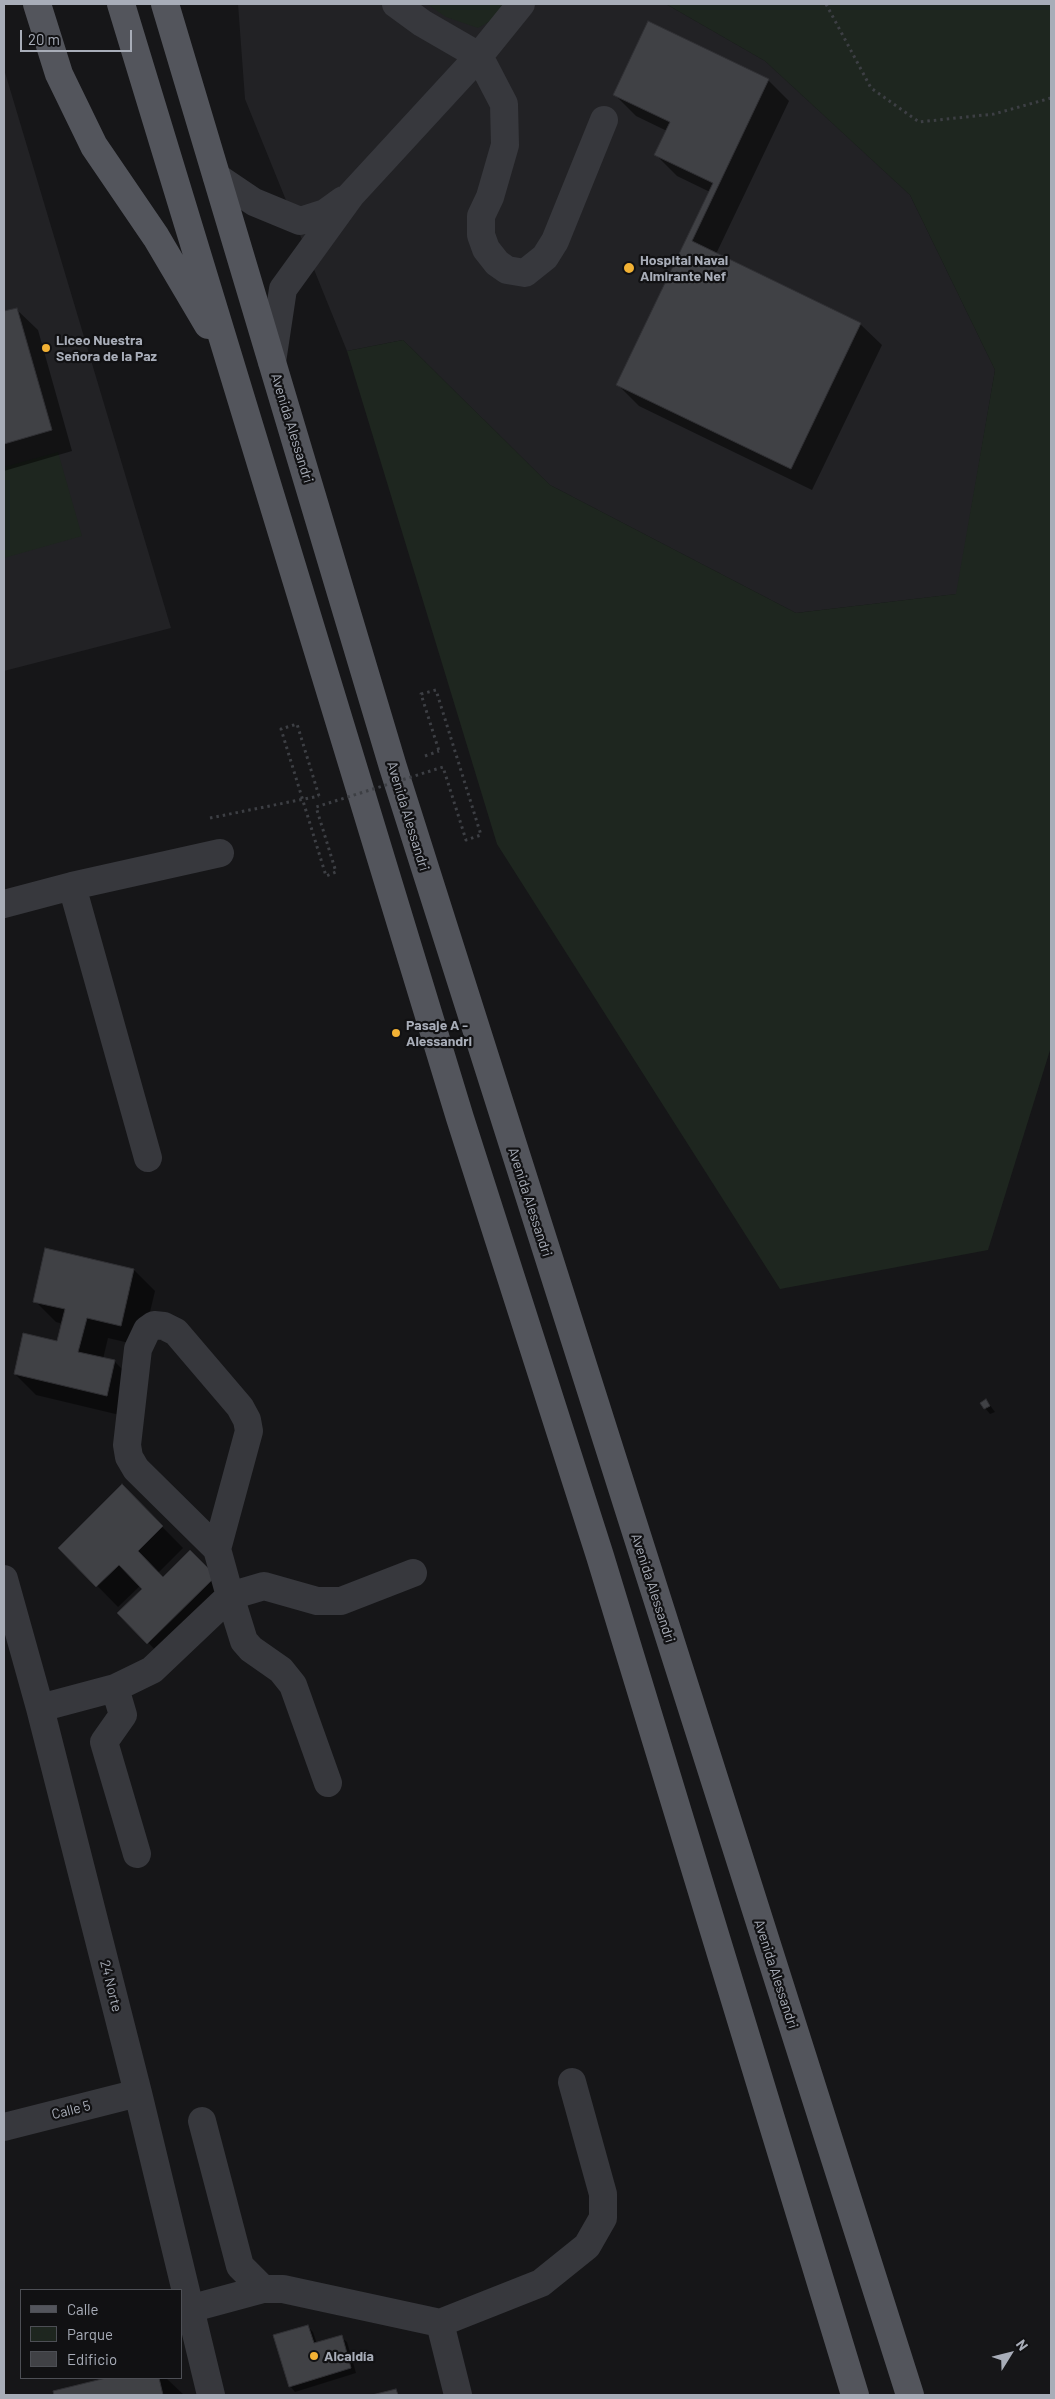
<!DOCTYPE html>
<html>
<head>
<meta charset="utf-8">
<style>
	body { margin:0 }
	#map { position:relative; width:1055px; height:2399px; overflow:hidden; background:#161618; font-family:Barlow,sans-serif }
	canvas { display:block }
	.frame { position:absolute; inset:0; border:5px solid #a8adb8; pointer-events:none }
	.legend { position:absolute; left:20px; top:2289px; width:162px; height:90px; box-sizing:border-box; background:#111113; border:1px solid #4d4f55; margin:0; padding:6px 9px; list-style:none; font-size:15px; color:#a8adb8 }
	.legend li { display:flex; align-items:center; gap:10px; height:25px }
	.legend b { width:25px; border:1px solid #4d4f55 }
	.north { position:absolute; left:985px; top:2329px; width:50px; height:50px; -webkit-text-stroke:4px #111113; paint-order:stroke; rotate:54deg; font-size:14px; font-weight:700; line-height:20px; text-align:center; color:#a8adb8 }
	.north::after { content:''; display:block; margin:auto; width:18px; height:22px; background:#a8adb8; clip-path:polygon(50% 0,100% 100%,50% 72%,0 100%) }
	.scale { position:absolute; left:20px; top:30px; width:112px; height:22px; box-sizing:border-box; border:2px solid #a8adb8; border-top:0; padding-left:6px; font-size:15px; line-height:18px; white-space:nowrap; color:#a8adb8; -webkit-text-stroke:4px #111113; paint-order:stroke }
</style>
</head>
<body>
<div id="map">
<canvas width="1055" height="2399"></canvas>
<div class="frame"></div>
<ul class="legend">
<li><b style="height:6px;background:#53555c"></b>Calle</li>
<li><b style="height:14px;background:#1e261f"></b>Parque</li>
<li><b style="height:14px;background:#404145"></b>Edificio</li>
</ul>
<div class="north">N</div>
<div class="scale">20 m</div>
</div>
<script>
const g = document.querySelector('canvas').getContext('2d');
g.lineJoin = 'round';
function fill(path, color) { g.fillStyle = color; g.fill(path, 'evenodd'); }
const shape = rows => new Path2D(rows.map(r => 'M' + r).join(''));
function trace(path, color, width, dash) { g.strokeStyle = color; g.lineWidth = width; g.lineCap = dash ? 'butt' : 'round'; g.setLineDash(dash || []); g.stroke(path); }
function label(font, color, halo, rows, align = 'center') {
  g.font = font + ' Barlow,sans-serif'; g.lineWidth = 4.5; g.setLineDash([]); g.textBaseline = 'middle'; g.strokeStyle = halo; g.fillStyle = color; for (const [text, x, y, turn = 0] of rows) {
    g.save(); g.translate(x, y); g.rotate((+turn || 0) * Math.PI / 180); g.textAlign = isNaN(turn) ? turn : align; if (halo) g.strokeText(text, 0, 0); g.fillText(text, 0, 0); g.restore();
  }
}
fill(shape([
	[238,4,666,4,765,61,910,195,995,370,957,594,796,613,550,485,403,340,347,351,245,99],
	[4,69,171,628,4,671]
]), '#222225');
fill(shape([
	[427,4,507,4,492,20,478,28,446,17],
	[666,4,1051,4,1051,1047,988,1250,780,1289,497,844,347,351,403,340,550,485,796,613,956,594,995,370,910,195,765,61],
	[58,452,82,536,4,558,4,467]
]), '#1e261f');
fill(shape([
	[768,80,789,101,716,254,860,324,882,345,812,490,639,406,618,385,710,192,677,176,656,155,667,131,636,116,614,94],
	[16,309,38,330,72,451,4,471,4,313],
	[134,1270,155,1291,142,1346,108,1338,103,1359,115,1362,136,1383,128,1417,36,1395,15,1374,58,1343,63,1324,56,1322,35,1301],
	[986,1400,995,1412,990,1414,985,1408],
	[122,1486,183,1548,158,1573,163,1578,190,1552,236,1598,169,1664,119,1613,144,1589,141,1585,118,1607,60,1548],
	[307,2326,313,2332,317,2344,341,2337,347,2342,356,2373,295,2392,290,2386],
	[111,2378,166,2378,184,2395,55,2395,54,2392]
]), '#0007');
const building = shape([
	[648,21,769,79,692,241,861,323,791,469,616,385,713,183,654,155,670,122,613,95,648,21],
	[17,308,52,430,4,444,4,311,17,308],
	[45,1248,134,1269,121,1326,87,1318,78,1352,115,1360,107,1396,14,1374,23,1333,57,1341,65,1309,33,1302,45,1248],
	[986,1399,990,1406,984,1409,980,1403,986,1399],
	[122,1484,163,1526,138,1551,163,1577,190,1550,216,1576,147,1644,117,1613,142,1589,119,1565,96,1587,58,1548,122,1484],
	[308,2325,314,2343,342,2335,351,2368,289,2387,273,2335,308,2325],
	[106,2378,159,2378,163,2395,54,2395,53,2391,106,2378],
	[396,2389,398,2395,372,2395,396,2389]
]);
fill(building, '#404145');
trace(building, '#303034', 1);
trace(shape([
	[826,4,871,88,919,122,994,114,1051,98],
	[425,756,439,751],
	[210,818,319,796]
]), '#3d3f44', 3, [2.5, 4]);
trace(shape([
	[396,4,422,23,479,56,504,104,505,145,490,197,481,216,481,235,486,249,497,263,507,270,525,273,545,257,555,241,604,120],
	[217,177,254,202,300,221,325,213,343,200],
	[272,362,283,289,351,195,479,56,521,4],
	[72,886,148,1158],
	[4,904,72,886,220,853],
	[4,1579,40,1708,138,2093,211,2395],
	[115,1688,123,1715,104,1742,137,1854],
	[40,1708,115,1688,152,1670,230,1596,217,1549,249,1431,247,1420,240,1407,176,1332,164,1326,154,1325,147,1330,138,1349,127,1445,129,1457,136,1469,217,1549],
	[328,1783,293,1685,281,1670,251,1649,244,1641,230,1596,264,1586,317,1601,341,1601,413,1573],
	[202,2121,240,2266,263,2289],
	[4,2127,138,2093],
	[189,2309,263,2289,283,2289,440,2323,541,2283,587,2246,603,2218,603,2194,572,2082],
	[440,2323,458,2395]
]), '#37383d', 28);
trace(shape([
	[37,4,59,74,94,146,156,237,208,325],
	[121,4,460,1118,600,1556,855,2395],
	[165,4,393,767,910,2395]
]), '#53555c', 28);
trace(shape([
	[319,796,297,724,281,729,326,876,336,872,316,807,443,767,466,840,481,835,436,690,421,694,439,751]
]), '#3d3f44', 3, [2.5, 4]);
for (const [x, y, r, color] of [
	[629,268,6,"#f2b134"],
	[46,348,5,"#f2b134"],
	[396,1033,5,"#f2b134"],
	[314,2356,5,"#f2b134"]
]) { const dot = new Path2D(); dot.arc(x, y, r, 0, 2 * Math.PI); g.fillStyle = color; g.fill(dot); trace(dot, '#111113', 2); }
label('bold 14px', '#a8adb8', '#111113', [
	["Hospital Naval",640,260],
	["Almirante Nef",640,276],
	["Liceo Nuestra",56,340],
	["Señora de la Paz",56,356],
	["Pasaje A -",406,1025],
	["Alessandri",406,1041],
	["Alcaldía",324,2356]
], 'left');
label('14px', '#a8adb8', '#111113', [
	["Avenida Alessandri",292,428,73],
	["Avenida Alessandri",408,816,73],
	["Avenida Alessandri",530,1202,72],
	["Avenida Alessandri",653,1588,72],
	["Avenida Alessandri",776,1974,72],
	["24 Norte",111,1986,76],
	["Calle 5",71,2110,-14]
]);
</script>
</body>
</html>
